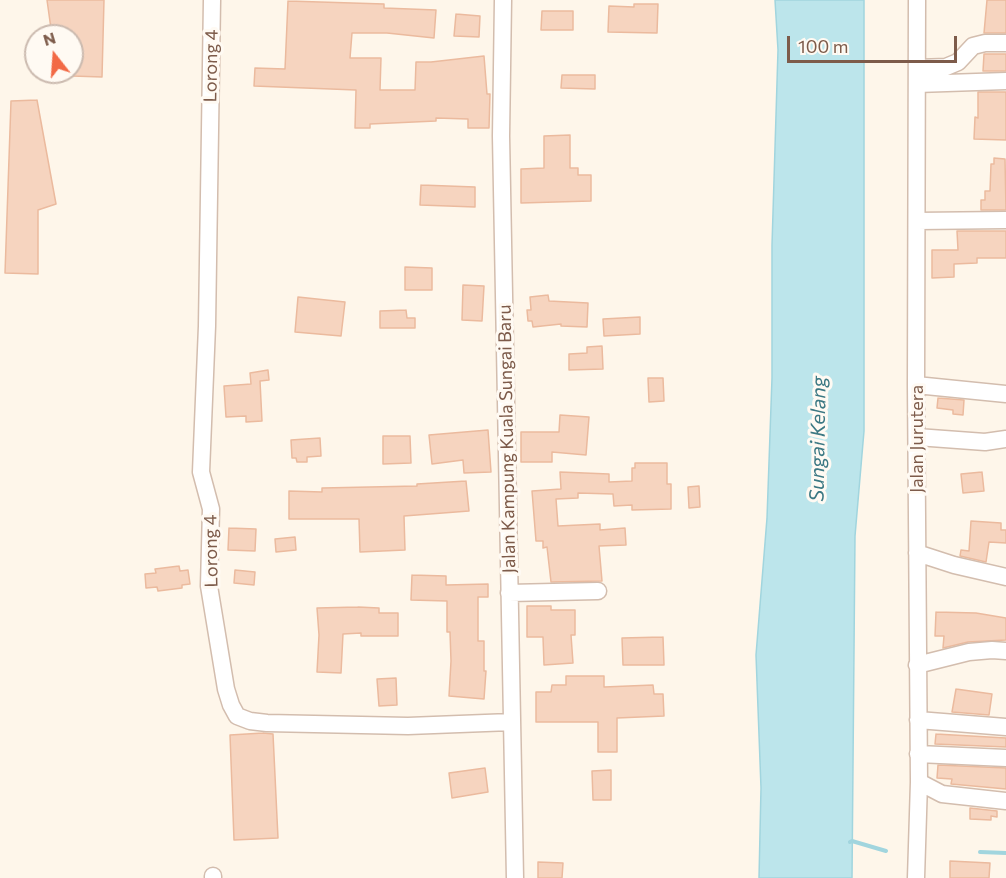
<!DOCTYPE html>
<html>
<head>
<meta charset="utf-8">
<style>
	body { margin:0 }
	#map { position:relative; width:1006px; height:878px; overflow:hidden; background:#fef6ea; font-family:Commissioner,sans-serif }
	canvas { display:block }
	.north { position:absolute; left:24px; top:24px; width:60px; height:60px; box-sizing:border-box; background:#fffaf3; border:2px solid #cbbaaf; border-radius:50%; rotate:343deg; font-size:16px; font-weight:700; line-height:24px; text-align:center; color:#7d5b4a }
	.north::after { content:''; display:block; margin:auto; width:21px; height:27px; background:#f26a46; clip-path:polygon(50% 0,100% 100%,50% 72%,0 100%) }
	.scale { position:absolute; left:787px; top:36px; width:170px; height:27px; box-sizing:border-box; border:3px solid #7d5b4a; border-top:0; padding-left:8px; font-size:18px; line-height:21px; white-space:nowrap; color:#7d5b4a; -webkit-text-stroke:4px #fffaf3; paint-order:stroke }
</style>
</head>
<body>
<div id="map">
<canvas width="1006" height="878"></canvas>
<div class="north">N</div>
<div class="scale">100 m</div>
</div>
<script>
const g = document.querySelector('canvas').getContext('2d');
g.lineJoin = 'round';
function fill(path, color) { g.fillStyle = color; g.fill(path, 'evenodd'); }
const shape = rows => new Path2D(rows.map(r => 'M' + r).join(''));
function trace(path, color, width, dash) { g.strokeStyle = color; g.lineWidth = width; g.lineCap = dash ? 'butt' : 'round'; g.setLineDash(dash || []); g.stroke(path); }
function label(font, color, halo, rows, align = 'center') {
  g.font = font + ' Commissioner,sans-serif'; g.lineWidth = 6; g.setLineDash([]); g.textBaseline = 'middle'; g.strokeStyle = halo; g.fillStyle = color; for (const [text, x, y, turn = 0] of rows) {
    g.save(); g.translate(x, y); g.rotate((+turn || 0) * Math.PI / 180); g.textAlign = isNaN(turn) ? turn : align; if (halo) g.strokeText(text, 0, 0); g.fillText(text, 0, 0); g.restore();
  }
}
const water = shape([
	[775,0,864,0,864,431,855,536,852,878,759,878,761,788,756,655,767,518,772,378,772,245,778,50,775,0]
]);
fill(water, '#bce5eb');
trace(water, '#a1d5de', 1.5);
trace(shape([
	[850,842,852,841,886,851],
	[980,852,1006,853]
]), '#a1d5de', 4);
const building = shape([
	[47,0,104,0,102,77,72,76,72,36,52,36,47,0],
	[987,0,1006,0,1006,33,984,33,987,0],
	[288,1,384,4,384,8,436,10,434,38,387,33,352,33,350,58,381,58,380,90,415,90,416,62,431,62,484,56,487,94,490,94,489,128,468,128,468,119,436,118,436,121,370,124,370,128,355,128,356,90,254,86,255,68,285,69,288,1],
	[634,4,658,4,657,33,608,32,609,6,634,7,634,4],
	[542,11,573,11,573,30,541,30,542,11],
	[456,14,480,16,479,37,454,36,456,14],
	[984,54,1006,54,1006,71,983,71,984,54],
	[562,75,595,75,595,89,561,88,562,75],
	[978,92,1006,92,1006,140,974,139,975,117,978,118,978,92],
	[37,100,56,204,38,210,38,274,5,273,11,101,37,100],
	[570,135,570,168,578,168,578,175,591,175,591,201,521,203,521,169,544,168,544,136,570,135],
	[994,158,1005,159,1006,210,981,210,981,200,985,200,985,191,990,191,991,164,994,164,994,158],
	[421,185,475,187,475,207,420,205,421,185],
	[957,231,1006,231,1006,258,977,258,977,263,954,264,954,277,932,278,932,250,958,250,957,231],
	[405,267,432,268,432,290,405,290,405,267],
	[463,285,484,286,482,321,462,320,463,285],
	[548,295,549,301,588,303,587,327,561,326,561,324,533,327,532,321,528,321,527,310,531,310,530,297,548,295],
	[298,297,345,302,341,336,295,332,298,297],
	[406,310,407,318,415,318,415,328,380,328,380,311,406,310],
	[640,317,640,334,604,336,603,319,640,317],
	[602,346,603,369,569,370,569,354,587,353,587,347,602,346],
	[268,370,269,380,260,381,262,421,246,422,246,416,226,417,224,386,251,384,250,373,268,370],
	[648,378,663,378,664,401,649,402,648,378],
	[938,398,964,400,963,415,953,414,953,410,937,408,938,398],
	[560,415,589,417,586,455,552,452,552,462,521,462,521,432,559,432,560,415],
	[488,430,491,472,464,473,463,460,432,464,429,435,488,430],
	[383,436,410,436,411,463,383,464,383,436],
	[320,438,321,456,307,457,307,462,297,462,296,458,292,458,291,440,320,438],
	[635,463,667,463,667,484,671,484,671,509,632,510,632,505,614,506,613,494,578,493,578,498,556,499,558,526,600,524,600,530,625,528,626,545,599,546,602,581,551,582,547,547,543,548,543,541,536,541,532,491,561,489,560,472,609,474,609,482,632,481,632,468,635,468,635,463],
	[982,472,984,491,963,493,961,474,982,472],
	[466,481,469,511,404,516,405,550,360,552,359,519,289,519,289,491,322,492,322,488,417,486,417,484,466,481],
	[699,486,700,507,689,508,688,487,699,486],
	[971,521,1001,523,1001,530,1006,530,1006,543,989,542,986,562,960,556,961,550,969,551,971,521],
	[229,528,256,529,255,551,228,550,229,528],
	[295,537,296,550,276,552,275,539,295,537],
	[179,566,180,571,188,570,190,584,182,585,182,588,158,591,157,587,146,588,145,574,156,573,155,569,179,566],
	[235,570,255,572,254,585,234,583,235,570],
	[412,575,446,576,446,585,488,584,488,597,478,597,478,641,484,641,484,671,486,671,484,699,449,696,451,661,450,632,447,632,447,601,411,600,412,575],
	[527,606,551,606,551,610,575,610,575,635,571,635,573,663,544,665,543,637,527,637,527,606],
	[358,607,379,608,379,613,398,613,398,636,361,636,361,633,343,634,341,673,317,672,319,635,317,608,358,607],
	[936,612,976,613,1006,618,1006,640,968,642,943,648,944,636,935,636,936,612],
	[663,637,664,665,623,665,622,638,663,637],
	[566,676,604,676,604,687,653,685,654,694,663,694,664,716,617,718,617,752,598,752,598,722,536,722,536,692,551,692,552,685,566,685,566,676],
	[396,678,397,705,379,706,377,679,396,678],
	[956,689,992,694,989,715,952,712,956,689],
	[263,733,273,734,278,838,234,840,230,735,263,733],
	[936,734,1006,738,1006,747,935,744,936,734],
	[938,765,1006,768,1006,789,951,784,952,779,937,778,938,765],
	[485,768,488,792,452,798,449,773,485,768],
	[611,770,611,800,593,800,592,771,611,770],
	[970,808,997,811,997,817,991,816,991,820,970,819,970,808],
	[950,861,990,863,989,878,950,878,950,861],
	[538,862,563,863,562,878,538,878,538,862]
]);
fill(building, '#f6d4bf');
trace(building, '#ebba9e', 1.5);
const minor = shape([
	[212,0,207,326,201,472,211,509,209,586,226,689,231,705,237,716,250,721,267,723,408,726,511,722],
	[503,0,501,136,515,878],
	[917,68,946,67,958,62,973,46,985,43,1006,43],
	[917,84,1006,81],
	[917,221,1006,220],
	[916,385,1006,394],
	[917,437,985,442,1006,439],
	[917,553,954,565,1006,577],
	[509,593,598,591],
	[917,665,969,652,992,650,1006,651],
	[918,720,1006,727],
	[918,754,1006,758],
	[919,782,942,794,1006,801],
	[213,876,213,878],
	[916,878,919,782,916,385,917,0]
]);
trace(minor, '#d3bdae', 19);
trace(minor, '#fff', 16);
label('18px', '#7d5b4a', '#fffaf3', [
	["Lorong 4",211,66,-89],
	["Jalan Kampung Kuala Sungai Baru",507,439,-91],
	["Jalan Jurutera",917,439,-90],
	["Lorong 4",211,551,-91]
]);
label('italic 20px', '#3b7883', '#fffaf3', [
	["Sungai Kelang",818,439,-89]
]);
</script>
</body>
</html>
